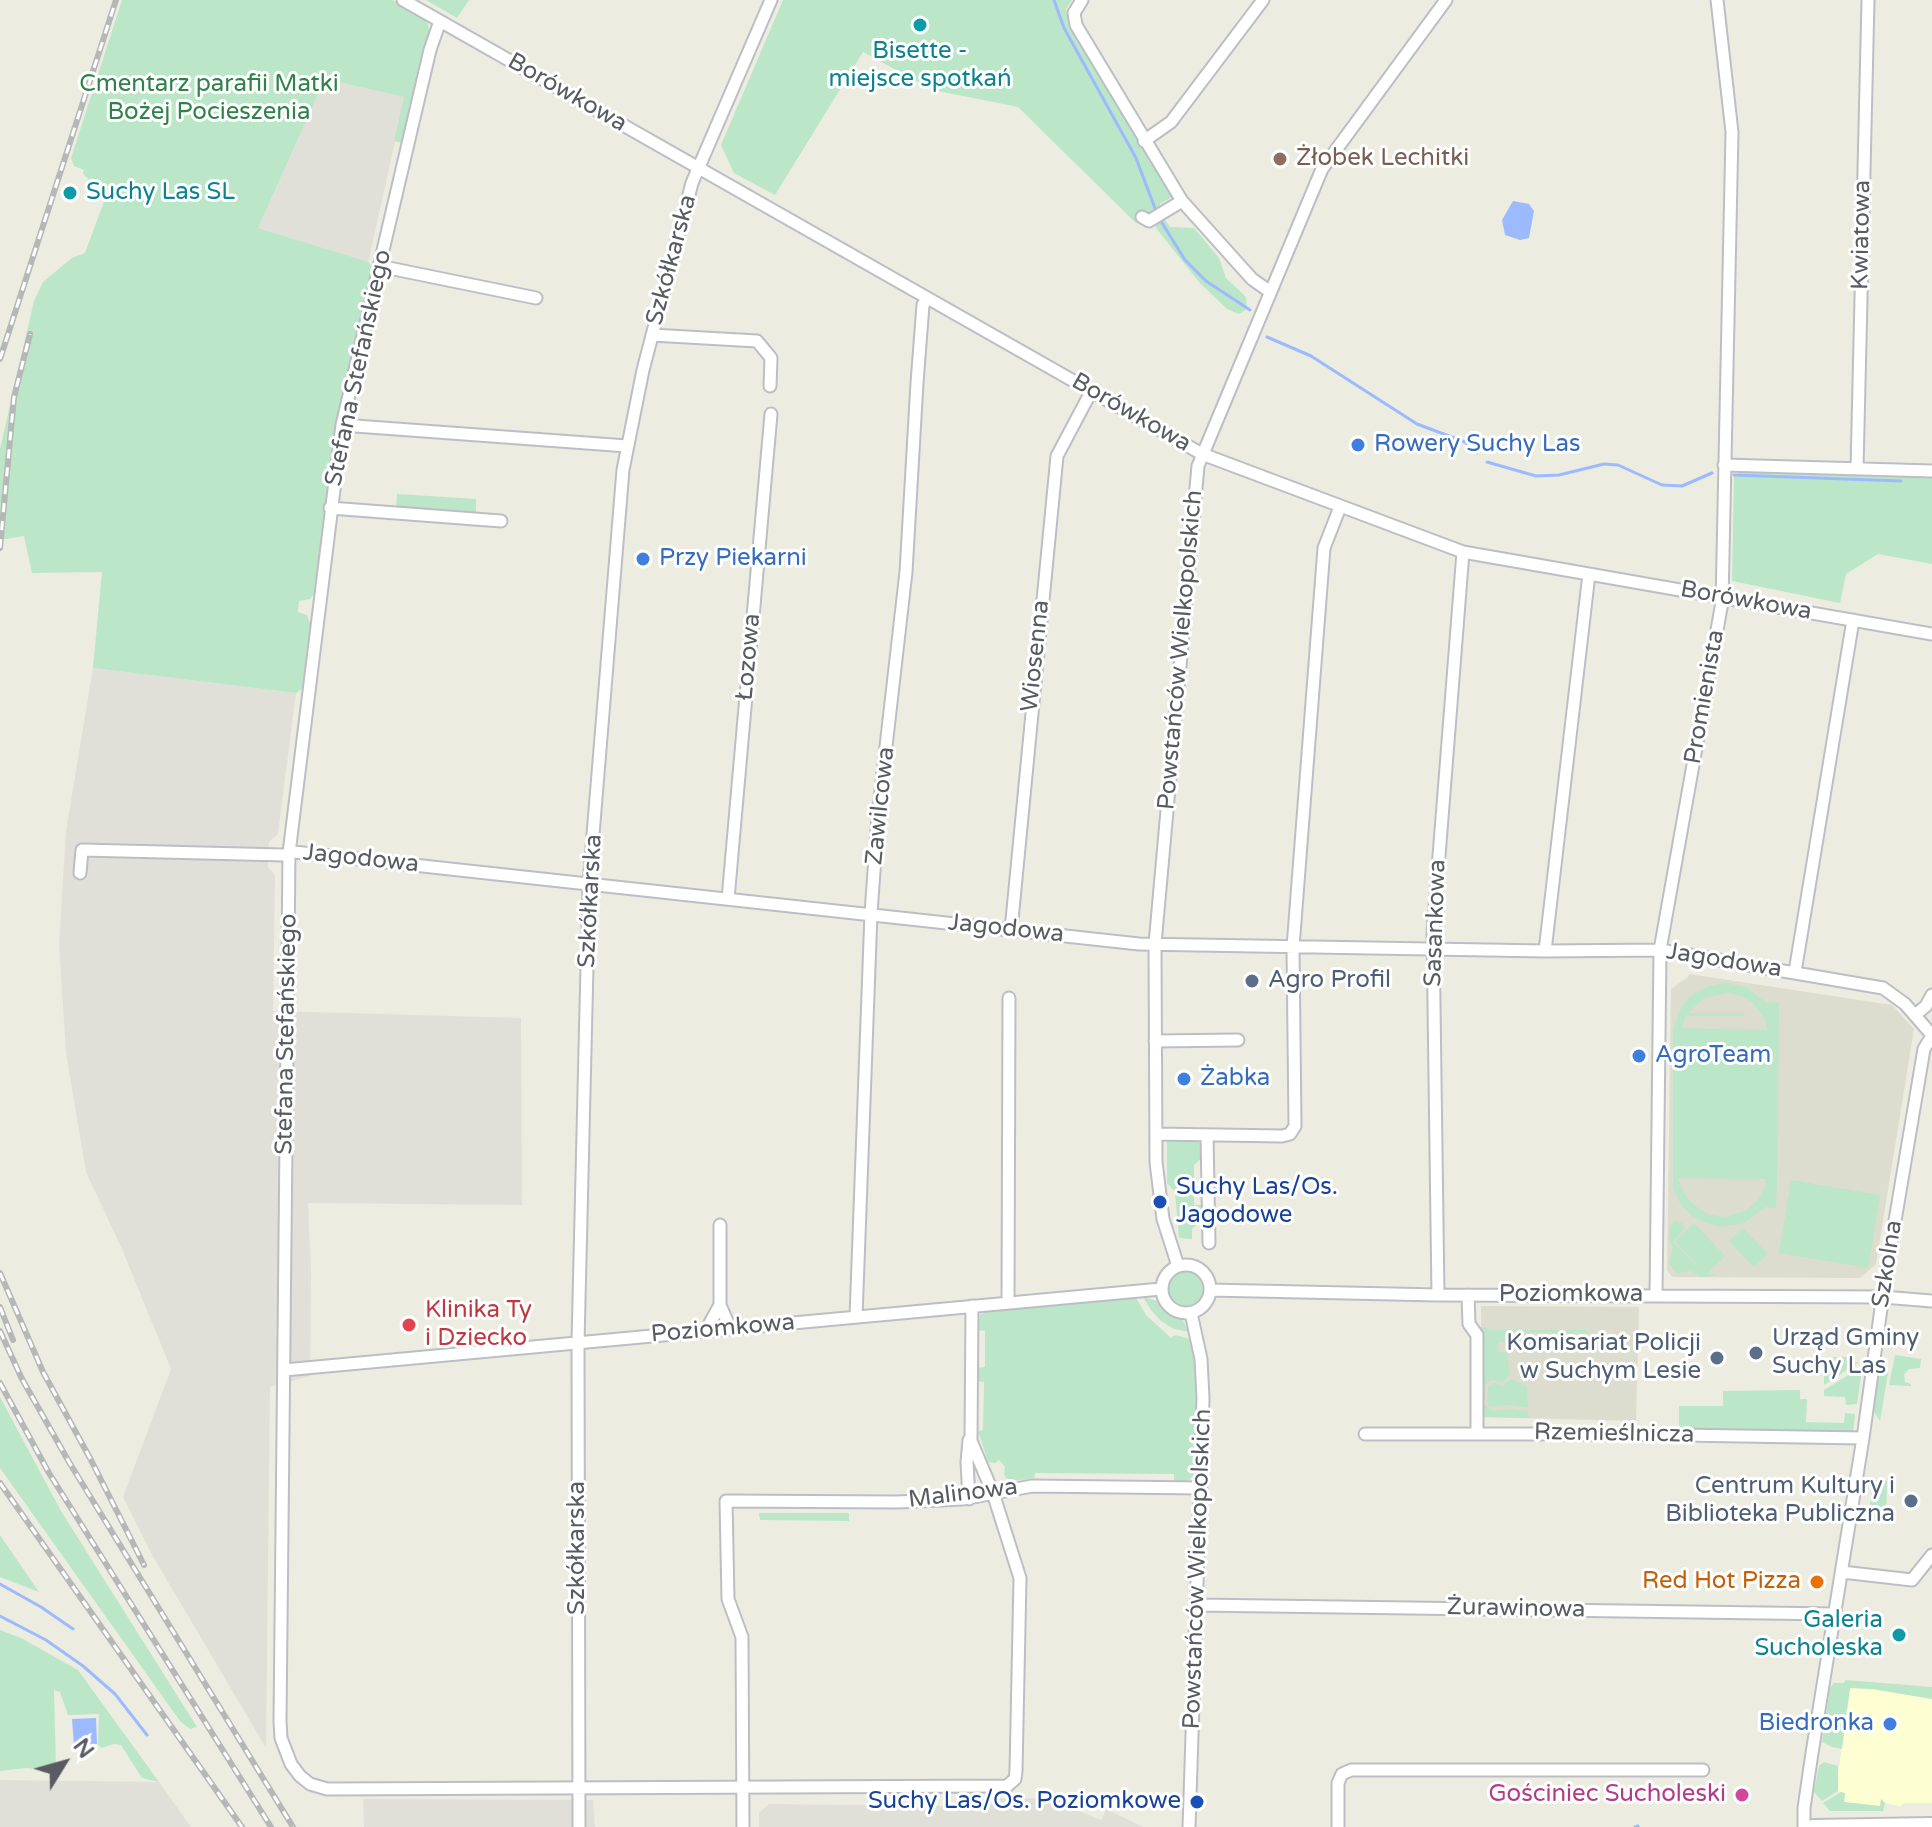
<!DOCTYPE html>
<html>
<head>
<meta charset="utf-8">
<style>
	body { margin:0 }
	#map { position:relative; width:1932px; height:1827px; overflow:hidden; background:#ecede0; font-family:"Varela Round",sans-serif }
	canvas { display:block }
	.north { position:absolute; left:24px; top:1723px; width:80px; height:80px; -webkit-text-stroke:6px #fff; paint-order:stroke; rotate:53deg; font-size:22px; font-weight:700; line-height:32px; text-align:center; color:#595b62 }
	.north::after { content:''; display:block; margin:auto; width:28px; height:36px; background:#595b62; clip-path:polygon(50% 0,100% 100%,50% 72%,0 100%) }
</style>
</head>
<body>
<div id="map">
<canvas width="1932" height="1827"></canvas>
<div class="north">N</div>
</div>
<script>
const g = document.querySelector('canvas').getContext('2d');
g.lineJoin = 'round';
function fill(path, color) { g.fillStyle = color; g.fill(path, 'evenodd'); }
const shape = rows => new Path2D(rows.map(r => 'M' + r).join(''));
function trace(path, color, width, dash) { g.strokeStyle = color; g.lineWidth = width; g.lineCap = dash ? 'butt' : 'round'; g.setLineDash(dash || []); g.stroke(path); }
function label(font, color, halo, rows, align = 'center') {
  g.font = font + ' "Varela Round",sans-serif'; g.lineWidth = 6; g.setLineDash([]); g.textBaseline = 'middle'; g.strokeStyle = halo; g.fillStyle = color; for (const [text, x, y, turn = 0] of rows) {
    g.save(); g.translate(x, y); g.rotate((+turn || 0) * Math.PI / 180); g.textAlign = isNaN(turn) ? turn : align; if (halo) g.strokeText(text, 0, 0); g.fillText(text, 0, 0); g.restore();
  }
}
fill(shape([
	[1850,1688,1872,1689,1932,1699,1932,1803,1904,1803,1900,1806,1885,1803,1881,1800,1880,1806,1843,1802,1845,1794,1838,1791,1837,1782]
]), '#fdffd3');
fill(shape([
	[325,79,405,97,368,263,258,228],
	[93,668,296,693,278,834,269,842,268,867,275,875,273,1011,521,1018,522,1205,308,1203,311,1271,310,1376,270,1387,266,1748,151,1553,123,1497,171,1369,122,1249,86,1172,66,1053,59,944,66,831],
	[0,1780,159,1782,191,1827,0,1827],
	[1081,1798,1076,1810,1101,1820,1106,1809,1143,1827,759,1827,759,1813,769,1804,944,1806,963,1799],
	[363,1799,593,1800,595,1827,364,1827]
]), '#e0e0d8');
fill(shape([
	[1689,974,1892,1005,1914,1029,1876,1264,1860,1278,1672,1277,1667,1270,1671,989,1688,977],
	[1481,1306,1639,1307,1636,1421,1481,1417]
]), '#ddddcf');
fill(shape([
	[122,0,392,0,424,18,428,24,429,31,402,143,394,141,404,97,325,79,258,228,368,262,373,267,336,425,314,594,310,599,299,601,298,612,307,615,311,626,303,688,296,693,93,668,102,572,32,573,24,536,0,540,0,449,34,301,43,282,50,276,72,258,85,253,106,196,83,174,84,170,74,166,71,158],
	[426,0,469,0,457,18],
	[783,0,1072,0,1066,9,1068,25,1172,197,1160,204,1161,209,1149,216,1147,213,1136,223,1018,107,933,90,863,52,775,195,734,173,721,145],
	[1163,217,1170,227,1194,228,1219,258,1226,278,1246,297,1247,309,1239,314,1227,309,1199,282,1156,228,1156,222],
	[1740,471,1932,476,1932,564,1878,554,1846,574,1840,603,1732,581,1734,476],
	[397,494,476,499,476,514,396,508],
	[1725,983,1746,987,1768,1004,1769,1002,1779,1003,1777,1183,1776,1208,1766,1207,1744,1223,1721,1227,1703,1222,1692,1216,1681,1205,1673,1188,1673,1030,1682,1006,1693,994,1709,986],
	[1728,993,1742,996,1754,1004,1764,1017,1768,1030,1681,1028,1686,1016,1744,1016,1744,1013,1688,1013,1704,998],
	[1768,1032,1765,1186,1759,1199,1745,1211,1725,1217,1707,1214,1690,1202,1683,1191,1678,1178,1765,1179],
	[1167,1140,1197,1140,1204,1148,1203,1157,1194,1165,1194,1205,1205,1205,1204,1219,1192,1229,1192,1239,1179,1238,1175,1192,1167,1183],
	[1791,1180,1880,1195,1868,1268,1779,1253],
	[1676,1221,1682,1223,1684,1229,1673,1242,1706,1275,1675,1241,1694,1223,1725,1256,1707,1274,1720,1275,1701,1277,1691,1271,1678,1273,1673,1270,1669,1262,1673,1248,1669,1238,1670,1225],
	[1743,1228,1768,1254,1754,1267,1729,1241],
	'1167 1289a18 18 0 1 1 36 0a18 18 0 1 1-36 0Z',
	[1121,1297,1136,1298,1146,1315,1171,1338,1175,1335,1191,1339,1198,1395,1195,1474,1189,1480,1180,1483,1174,1483,1174,1474,1035,1473,1034,1478,1014,1481,1006,1478,1004,1474,1005,1467,999,1460,995,1463,988,1462,978,1431,983,1430,984,1382,976,1381,976,1368,985,1367,985,1331,977,1330,980,1315,987,1310],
	[1143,1297,1157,1301,1168,1314,1183,1321,1189,1332,1174,1329,1161,1321,1151,1310],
	[1484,1327,1491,1330,1587,1330,1588,1333,1513,1332,1512,1342,1498,1342,1498,1352,1507,1352,1510,1374,1504,1382,1491,1380,1485,1385,1484,1404,1493,1411,1511,1409,1528,1411,1529,1418,1481,1417,1478,1328],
	[1895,1355,1921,1359,1920,1368,1909,1369,1904,1374,1905,1382,1911,1384,1911,1386,1889,1385],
	[1830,1357,1854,1357,1854,1362,1859,1362,1824,1385,1824,1365],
	[1858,1369,1862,1369,1857,1404,1846,1405,1845,1397,1824,1396,1824,1390],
	[1878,1371,1888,1373,1880,1421,1873,1410],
	[1511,1379,1527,1386,1528,1408,1512,1405,1490,1407,1487,1402,1488,1387,1494,1383,1502,1386],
	[1800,1390,1800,1399,1807,1399,1806,1422,1844,1423,1845,1413,1855,1414,1853,1433,1679,1431,1679,1406,1723,1406,1723,1391],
	[0,1397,61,1511,197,1727,190,1729,180,1721,0,1468],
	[1874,1480,1887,1481,1886,1521,1867,1520],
	[759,1513,849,1513,849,1521,760,1520],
	[0,1535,39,1592,0,1577],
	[0,1630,21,1638,78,1670,159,1782,142,1778,121,1745,114,1744,102,1748,98,1745,99,1714,68,1715,60,1692,54,1690,56,1771,27,1768,0,1771],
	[1845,1680,1932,1687,1932,1699,1872,1689,1850,1688,1842,1749,1832,1747,1822,1742,1830,1688,1834,1683,1844,1683],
	[1824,1762,1838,1766,1838,1791,1822,1801,1814,1792,1819,1766],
	[1841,1792,1845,1793,1844,1802,1880,1806,1881,1799,1885,1803,1883,1811,1830,1811,1823,1803]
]), '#bbe6c7');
fill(shape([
	[1513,201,1529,204,1534,211,1529,238,1520,240,1505,235,1502,220],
	[96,1718,97,1744,74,1745,72,1719]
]), '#9ebaff');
trace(shape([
	[1054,0,1064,28,1136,158,1156,211],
	[1159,218,1185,260,1206,281,1250,310],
	[1267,337,1311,356,1417,424,1465,442,1477,453],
	[1487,462,1536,476,1559,475,1604,464,1618,465,1662,485,1682,486,1712,473],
	[1734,475,1901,481],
	[0,1584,41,1607,73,1629],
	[0,1616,46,1640,83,1666,115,1694,147,1735],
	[1635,1827,1638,1826]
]), '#9ebaff', 3);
const minor = shape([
	[403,0,1202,454,1463,552,1932,634],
	[1082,0,1074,13,1076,25,1182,201,1252,279,1269,291],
	[440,21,430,50,342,425,289,853,280,1721,281,1738,291,1764,300,1776,310,1784,327,1789,1007,1786,1015,1779,1016,1771,1020,1578,993,1493,971,1441,972,1306],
	[1144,141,1171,122,1263,0],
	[1142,217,1149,221,1182,201],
	[379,266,536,298],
	[652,335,757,341,771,358,770,386],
	[342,425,627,446],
	[1724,465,1932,471],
	[1857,469,1868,0],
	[330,508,501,521],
	[80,873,82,850,283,855,294,852,1139,944,1545,951,1660,950,1883,988,1905,1004,1932,1035],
	[728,899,771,414],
	[1011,930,1057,456,1092,390],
	[1545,951,1589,574],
	[1795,972,1853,620],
	[1915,1015,1926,1006,1932,995],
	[1155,1041,1238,1040],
	[1156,1134,1282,1136,1290,1134,1295,1126,1293,947,1324,548,1340,507],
	[1207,1135,1209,1243],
	'1162 1289a24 24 0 1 1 48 0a24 24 0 1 1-48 0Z',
	[1178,1266,1163,1219,1156,1162,1155,944,1198,466,1322,169,1446,0],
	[1210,1290,1438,1295,1883,1297,1932,1301],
	[1438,1295,1433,932,1463,552],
	[1468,1295,1469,1324,1477,1335,1477,1433],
	[1656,1296,1660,950,1722,602,1732,132,1717,0],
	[1008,1303,1009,998],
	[720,1305,730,1328],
	[856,1317,871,913,878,816,906,572,917,383,923,305,927,298],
	[711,1330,710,1323,720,1305,720,1225],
	[284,1370,1161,1289],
	[1365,1434,1619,1434,1863,1438],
	[969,1499,967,1462,969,1440],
	[1842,1572,1912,1580,1932,1555],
	[1197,1605,1835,1614],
	[579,1827,578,1342,589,883,623,470,643,370,692,183,771,0],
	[743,1827,742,1637,728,1599,726,1501,897,1502,963,1499,1032,1486,1201,1488],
	[1189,1827,1203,1398,1201,1359,1191,1313],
	[1338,1827,1338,1783,1342,1774,1351,1770,1703,1770],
	[1804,1827,1804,1808,1812,1753,1863,1438,1885,1280,1924,1049,1932,1036]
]);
const tertiary = shape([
	[1813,1827,1932,1825]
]);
trace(minor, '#bdbec5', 15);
trace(tertiary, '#bdbec5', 18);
trace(minor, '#fff', 11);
trace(tertiary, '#fff', 14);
const rail = shape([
	[0,359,116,0],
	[0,548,14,397,30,334],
	[0,1273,43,1372,91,1460,144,1565],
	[0,1307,13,1340],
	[0,1331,22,1379,69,1462,293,1827],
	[0,1383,49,1473,271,1827],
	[0,1483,242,1827]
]);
trace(rail, '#b6b7b7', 6);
trace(rail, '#fff', 3, [9]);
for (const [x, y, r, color] of [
	[920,25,8,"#0f9aa8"],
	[1280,159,8,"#8d6e63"],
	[70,193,8,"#0f9aa8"],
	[1358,445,8,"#3f7fe0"],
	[643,559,8,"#3f7fe0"],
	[1252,981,8,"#5c6f8a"],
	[1639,1056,8,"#3f7fe0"],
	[1184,1079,8,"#3f7fe0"],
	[1160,1202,8,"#1a4fb4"],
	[409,1325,8,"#e0444e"],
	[1756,1353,8,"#5c6f8a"],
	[1717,1358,8,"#5c6f8a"],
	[1911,1501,8,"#5c6f8a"],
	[1817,1582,8,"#e8710a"],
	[1899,1635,8,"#0f9aa8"],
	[1890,1724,8,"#3f7fe0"],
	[1742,1795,8,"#d1479c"],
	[1197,1802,8,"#1a4fb4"]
]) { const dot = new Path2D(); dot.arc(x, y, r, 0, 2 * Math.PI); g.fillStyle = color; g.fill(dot); trace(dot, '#fff', 3); }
label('24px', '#0d838f', '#fff', [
	["Bisette -",920,52],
	["miejsce spotkań",920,80],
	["Suchy Las SL",86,193,"left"],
	["Galeria",1883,1621,"right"],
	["Sucholeska",1883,1649,"right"]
]);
label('24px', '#30824a', '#fff', [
	["Cmentarz parafii Matki",209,85],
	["Bożej Pocieszenia",209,113]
]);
label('24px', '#595b62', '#fff', [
	["Borówkowa",567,93,30],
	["Kwiatowa",1862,235,-89],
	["Szkółkarska",672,260,-75],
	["Stefana Stefańskiego",359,368,-78],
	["Borówkowa",1131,413,30],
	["Borówkowa",1746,601,10],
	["Powstańców Wielkopolskich",1181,650,-85],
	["Wiosenna",1036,656,-84],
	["Łozowa",749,657,-85],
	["Promienista",1705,697,-80],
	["Zawilcowa",881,806,-84],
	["Jagodowa",361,859,6],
	["Szkółkarska",591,901,-87],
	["Sasankowa",1436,923,-88],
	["Jagodowa",1006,929,6],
	["Jagodowa",1724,961,9],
	["Stefana Stefańskiego",287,1034,-89],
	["Szkolna",1888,1264,-81],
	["Poziomkowa",1571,1295],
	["Poziomkowa",723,1329,-5],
	["Rzemieślnicza",1614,1434,1],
	["Malinowa",963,1494,-7],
	["Szkółkarska",578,1548,-90],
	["Powstańców Wielkopolskich",1198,1569,-88],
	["Żurawinowa",1516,1609,1]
]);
label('24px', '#785e54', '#fff', [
	["Żłobek Lechitki",1296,159]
], 'left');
label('24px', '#366cbe', '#fff', [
	["Rowery Suchy Las",1374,445],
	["Przy Piekarni",659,559],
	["AgroTeam",1655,1056],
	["Żabka",1200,1079],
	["Biedronka",1874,1724,"right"]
], 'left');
label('24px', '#4e5e75', '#fff', [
	["Agro Profil",1268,981],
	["Urząd Gminy",1772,1339],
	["Suchy Las",1772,1367],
	["Komisariat Policji",1701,1344,"right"],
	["w Suchym Lesie",1701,1372,"right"],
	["Centrum Kultury i",1895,1487,"right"],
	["Biblioteka Publiczna",1895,1515,"right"]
], 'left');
label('24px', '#164399', '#fff', [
	["Suchy Las/Os.",1176,1188],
	["Jagodowe",1176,1216],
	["Suchy Las/Os. Poziomkowe",1181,1802,"right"]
], 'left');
label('24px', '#be3a42', '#fff', [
	["Klinika Ty",425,1311],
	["i Dziecko",425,1339]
], 'left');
label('24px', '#c56008', '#fff', [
	["Red Hot Pizza",1801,1582]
], 'right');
label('24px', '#b23c85', '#fff', [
	["Gościniec Sucholeski",1726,1795]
], 'right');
</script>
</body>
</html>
